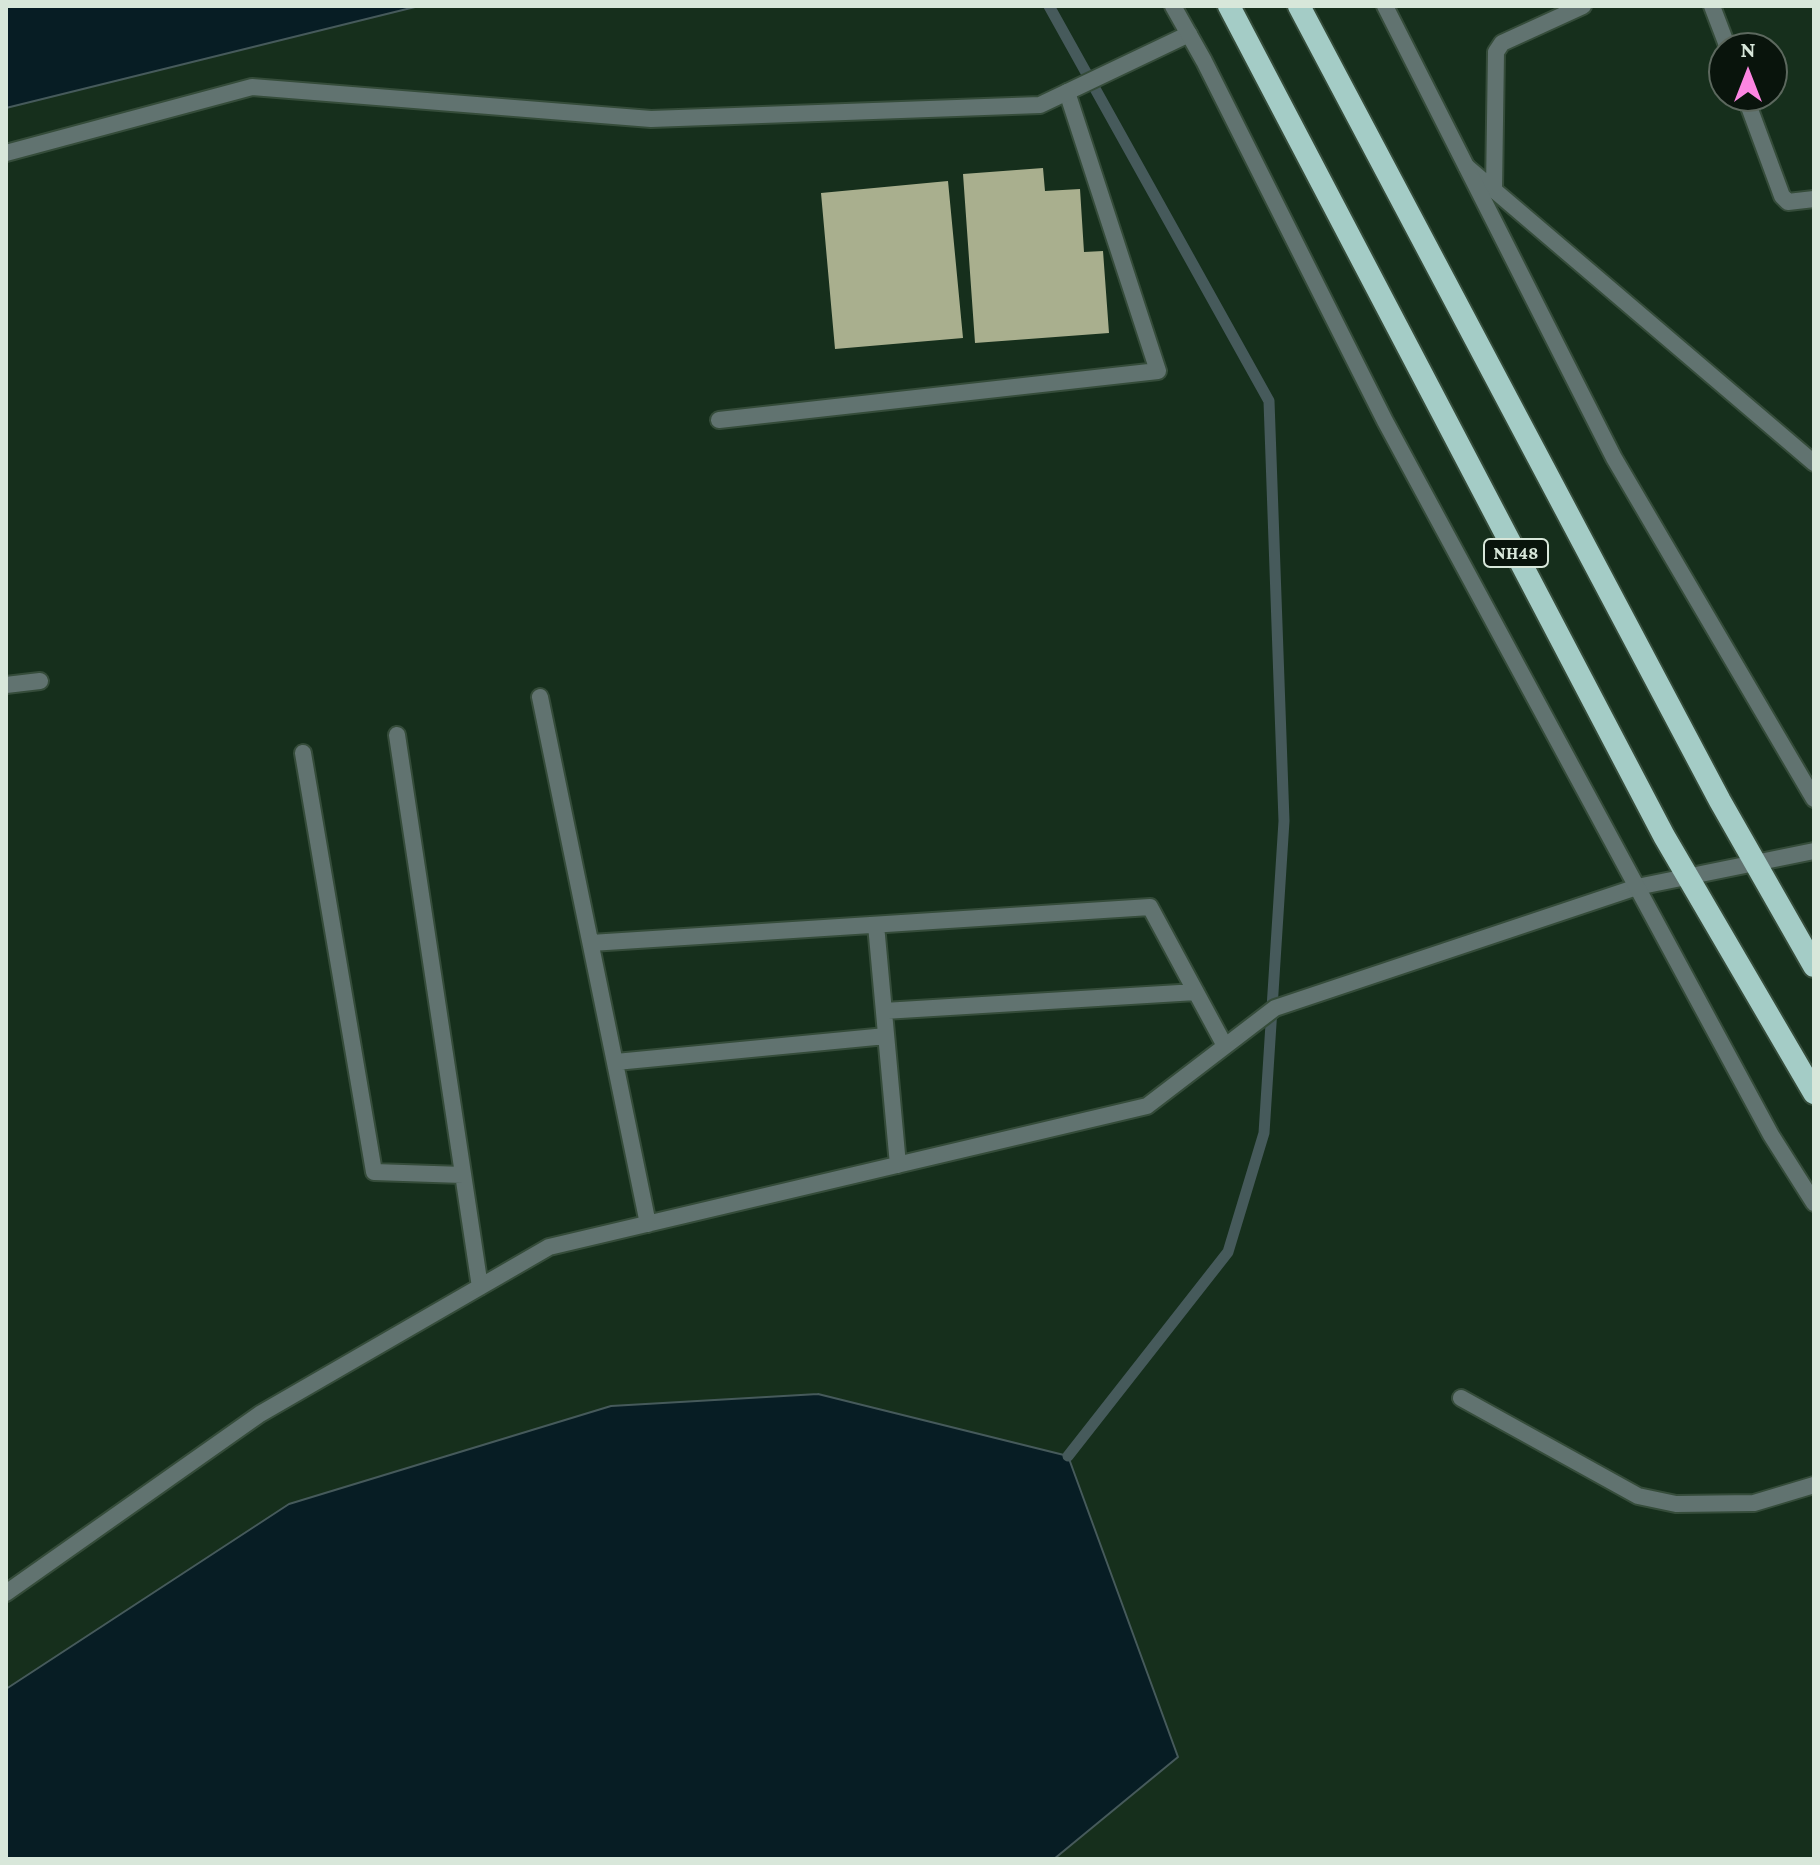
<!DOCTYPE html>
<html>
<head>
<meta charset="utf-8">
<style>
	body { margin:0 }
	#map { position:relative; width:1820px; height:1865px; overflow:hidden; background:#162f1c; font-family:"Crimson Pro",serif }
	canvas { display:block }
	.frame { position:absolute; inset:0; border:8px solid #d8e7da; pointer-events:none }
	.north { position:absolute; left:1708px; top:32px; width:80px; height:80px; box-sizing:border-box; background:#09140c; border:2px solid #5c685e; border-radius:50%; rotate:0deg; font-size:22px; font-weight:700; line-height:32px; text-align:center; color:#d8e7da }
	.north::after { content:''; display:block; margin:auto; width:28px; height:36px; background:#fd86e2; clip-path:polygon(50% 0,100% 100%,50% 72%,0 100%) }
</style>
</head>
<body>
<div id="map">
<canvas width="1820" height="1865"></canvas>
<div class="frame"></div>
<div class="north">N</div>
</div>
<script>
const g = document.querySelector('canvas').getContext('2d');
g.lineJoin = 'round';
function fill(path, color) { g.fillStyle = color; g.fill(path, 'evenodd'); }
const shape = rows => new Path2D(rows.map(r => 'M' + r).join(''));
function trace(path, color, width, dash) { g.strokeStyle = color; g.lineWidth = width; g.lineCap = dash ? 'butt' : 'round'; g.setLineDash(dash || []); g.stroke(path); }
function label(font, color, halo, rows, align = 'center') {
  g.font = font + ' "Crimson Pro",serif'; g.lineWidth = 8; g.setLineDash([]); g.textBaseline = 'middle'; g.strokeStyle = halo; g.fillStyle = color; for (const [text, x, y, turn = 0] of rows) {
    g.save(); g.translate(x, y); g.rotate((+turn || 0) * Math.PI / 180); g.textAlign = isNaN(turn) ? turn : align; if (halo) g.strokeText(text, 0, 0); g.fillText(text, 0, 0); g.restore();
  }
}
const water = shape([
	[6,6,419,6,6,108,6,6],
	[818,1394,1068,1456,1178,1757,1054,1859,6,1859,6,1689,289,1504,611,1406,818,1394]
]);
fill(water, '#071d24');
trace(water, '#465a5b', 2);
trace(shape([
	[1049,6,1269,401,1284,821,1264,1133,1228,1252,1068,1456]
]), '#465a5b', 11);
fill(shape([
	[1043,168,1045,191,1080,189,1084,252,1103,251,1109,333,975,343,963,174],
	[948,181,963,338,835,349,821,193]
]), '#a9af8e');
const service = shape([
	[719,420,1158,371,1067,92],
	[6,685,40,681],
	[1461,1398,1638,1496,1676,1504,1754,1503,1814,1485]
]);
const minor = shape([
	[1712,6,1728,48],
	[1745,96,1782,196,1788,202,1814,199],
	[6,153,252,87,651,119,1040,105,1189,34],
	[1467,167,1814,463],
	[1494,190,1496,52,1502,43,1583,6],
	[540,697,648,1224],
	[397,735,480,1287],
	[303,753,374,1172,463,1175],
	[876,925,898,1165],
	[591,943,1150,907,1225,1046],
	[884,1011,1196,992],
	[616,1062,886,1036],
	[6,1593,260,1414,549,1247,1147,1106,1275,1008,1637,887,1814,851]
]);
const tertiary = shape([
	[1173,6,1204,61,1385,421,1771,1135,1814,1203],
	[1385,6,1614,458,1814,799]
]);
const trunk = shape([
	[1229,6,1664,836,1814,1093],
	[1299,6,1720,801,1814,966]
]);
trace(service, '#354c3a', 20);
trace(minor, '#354c3a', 20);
trace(tertiary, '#354c3a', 20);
trace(trunk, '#354c3a', 26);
trace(service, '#617370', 16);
trace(minor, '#617370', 16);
trace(tertiary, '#617370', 16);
trace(trunk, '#a4ccc6', 22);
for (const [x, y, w] of [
	[1516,553,64]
]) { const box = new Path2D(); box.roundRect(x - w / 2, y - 14, w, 28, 6); g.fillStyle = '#09140c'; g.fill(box); trace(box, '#d8e7da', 2); }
label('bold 18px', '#d8e7da', null, [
	["NH48",1516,553]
]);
</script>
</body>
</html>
